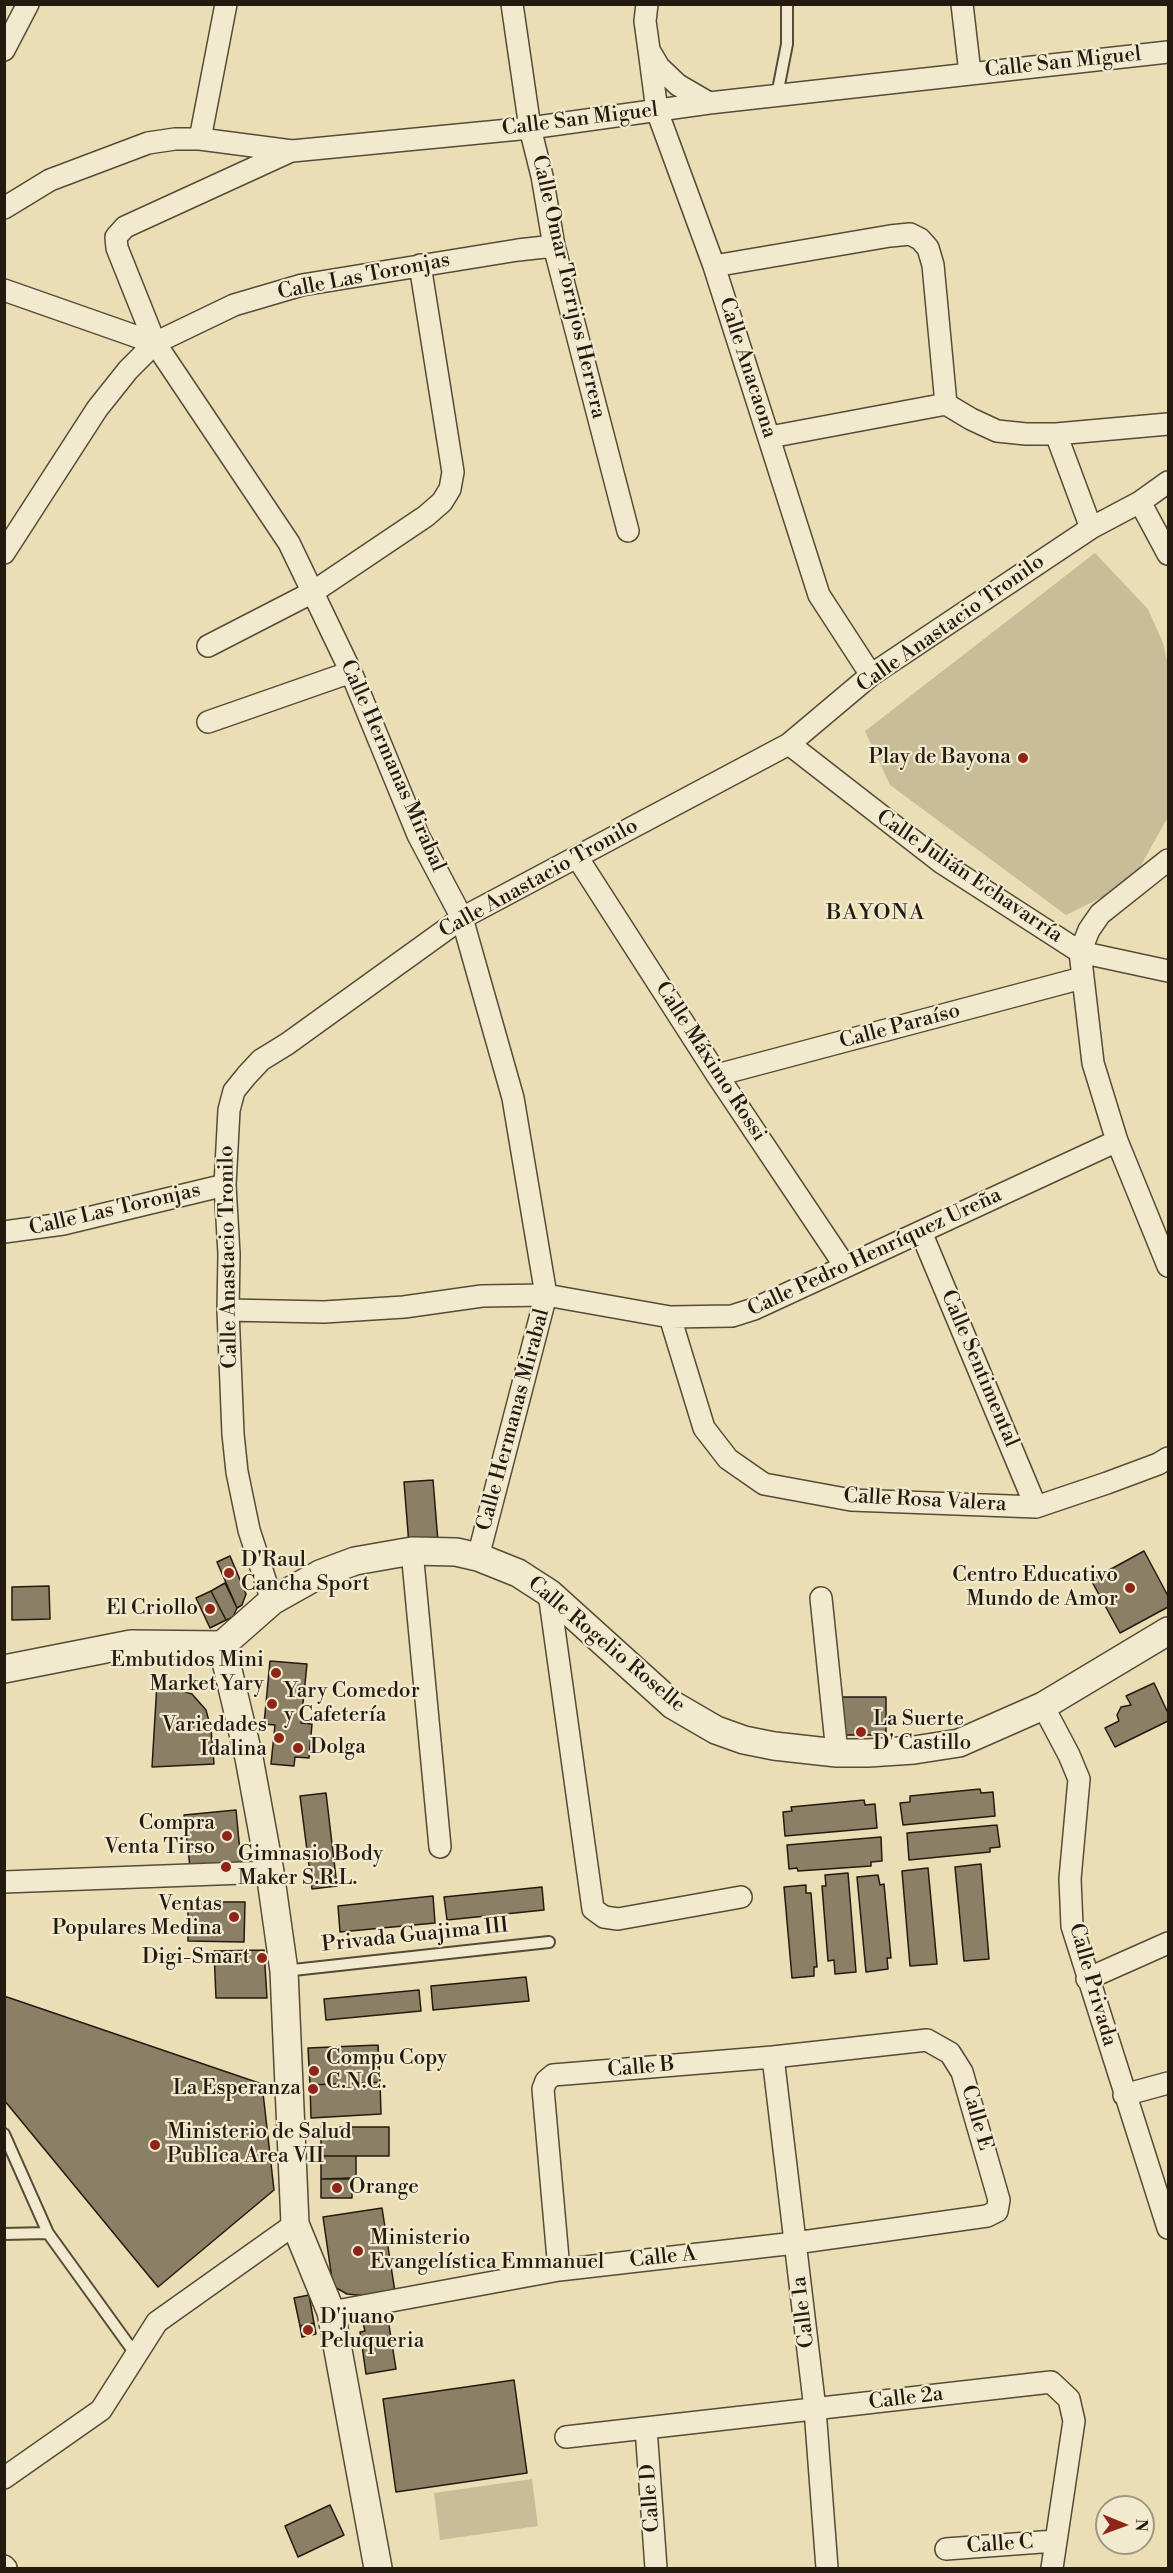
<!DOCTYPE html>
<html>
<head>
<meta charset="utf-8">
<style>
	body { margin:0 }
	#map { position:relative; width:1173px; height:2573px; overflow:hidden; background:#ebdeb5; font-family:"Libre Bodoni",serif }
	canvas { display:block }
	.frame { position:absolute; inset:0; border:6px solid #231a10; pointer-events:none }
	.north { position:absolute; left:1095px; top:2495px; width:60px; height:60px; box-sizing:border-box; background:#f2eacf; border:2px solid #9f9783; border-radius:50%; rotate:91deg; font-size:16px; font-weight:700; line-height:24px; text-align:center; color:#231a10 }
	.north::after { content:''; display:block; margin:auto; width:21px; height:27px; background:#8f2418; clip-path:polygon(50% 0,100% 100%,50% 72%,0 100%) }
</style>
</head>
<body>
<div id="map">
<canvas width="1173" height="2573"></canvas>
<div class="frame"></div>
<div class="north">N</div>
</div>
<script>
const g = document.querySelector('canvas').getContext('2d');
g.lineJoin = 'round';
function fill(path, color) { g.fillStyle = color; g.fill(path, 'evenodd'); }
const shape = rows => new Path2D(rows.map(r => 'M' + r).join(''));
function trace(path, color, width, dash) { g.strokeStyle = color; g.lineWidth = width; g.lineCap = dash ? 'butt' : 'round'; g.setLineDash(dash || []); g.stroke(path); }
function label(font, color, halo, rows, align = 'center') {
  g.font = font + ' "Libre Bodoni",serif'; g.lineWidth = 4.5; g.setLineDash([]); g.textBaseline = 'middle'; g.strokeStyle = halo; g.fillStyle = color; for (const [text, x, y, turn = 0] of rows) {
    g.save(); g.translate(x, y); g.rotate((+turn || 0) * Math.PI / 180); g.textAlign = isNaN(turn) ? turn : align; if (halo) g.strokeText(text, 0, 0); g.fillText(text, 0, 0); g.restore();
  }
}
fill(shape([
	[1095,553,1148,609,1163,643,1168,665,1168,817,1131,883,1066,915,890,785,865,731],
	[532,2479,538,2526,440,2540,434,2493]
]), '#c9bd99');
const building = shape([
	[433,1480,438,1542,409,1545,404,1482,433,1480],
	[1144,1551,1168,1596,1168,1607,1120,1633,1091,1580,1144,1551],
	[230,1556,246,1594,242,1605,237,1608,217,1562,230,1556],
	[225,1583,237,1608,233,1617,226,1620,211,1591,225,1583],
	[49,1586,50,1619,12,1620,12,1587,49,1586],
	[211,1591,226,1620,210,1628,196,1598,211,1591],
	[270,1661,307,1664,301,1723,312,1724,309,1758,295,1757,294,1766,271,1764,275,1725,264,1724,270,1661],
	[157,1683,192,1694,206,1710,211,1729,214,1764,152,1767,157,1683],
	[1154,1683,1168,1713,1168,1721,1115,1747,1105,1728,1119,1721,1117,1715,1121,1707,1131,1705,1126,1696,1154,1683],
	[841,1697,886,1697,886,1735,841,1735,841,1697],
	[980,1789,981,1793,993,1792,995,1816,903,1825,900,1803,910,1802,910,1796,980,1789],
	[326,1793,337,1886,312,1889,300,1796,326,1793],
	[864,1800,865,1805,875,1804,877,1828,785,1836,783,1812,792,1811,791,1807,864,1800],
	[236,1810,241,1862,190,1867,184,1815,236,1810],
	[997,1825,1000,1847,990,1848,990,1852,909,1860,907,1833,997,1825],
	[881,1837,882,1861,871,1862,871,1866,798,1871,797,1868,789,1869,787,1845,881,1837],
	[981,1864,989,1959,964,1961,955,1867,981,1864],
	[928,1868,937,1964,910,1966,902,1871,928,1868],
	[848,1873,856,1972,835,1974,834,1960,828,1961,822,1886,826,1886,825,1875,848,1873],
	[878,1875,880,1885,884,1884,891,1958,887,1958,888,1969,866,1972,857,1877,878,1875],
	[806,1885,806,1893,811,1893,817,1967,814,1967,814,1976,792,1978,784,1887,806,1885],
	[542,1887,544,1910,447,1920,444,1897,542,1887],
	[433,1896,435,1923,340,1932,338,1906,433,1896],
	[188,1902,245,1902,244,1942,188,1941,188,1902],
	[264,1950,267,1998,216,1998,214,1951,264,1950],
	[526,1977,529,2001,433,2010,431,1986,526,1977],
	[419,1990,421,2011,326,2020,324,1999,419,1990],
	[4,1996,262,2084,274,2190,158,2287,4,2100,4,1996],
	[378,2045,380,2082,310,2085,308,2048,378,2045],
	[380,2082,381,2114,311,2118,310,2085,380,2082],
	[321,2127,389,2127,389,2156,321,2156,321,2127],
	[321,2156,356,2156,356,2179,321,2179,321,2156],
	[352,2178,352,2198,321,2198,321,2179,352,2178],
	[382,2208,395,2292,367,2296,347,2294,333,2286,323,2217,382,2208],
	[309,2295,314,2323,300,2326,294,2298,309,2295],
	[388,2319,396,2369,366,2374,360,2332,365,2331,363,2323,388,2319],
	[314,2323,316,2334,302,2337,300,2326,314,2323],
	[514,2380,527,2473,396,2492,383,2399,514,2380],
	[330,2505,344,2535,298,2557,285,2526,330,2505]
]);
fill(building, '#8b8066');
trace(building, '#231a10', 1.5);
const service = shape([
	[777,95,787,44,787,4],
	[284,1971,549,1942],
	[4,2134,48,2233,136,2355],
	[4,2234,48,2233]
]);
const minor = shape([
	[512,4,530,128,542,176,554,246,628,531],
	[647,4,645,21,649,50,659,67,678,85,709,103],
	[962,4,970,73],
	[4,50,28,4],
	[649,50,657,111,714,266,819,595,871,675],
	[200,139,226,4],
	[4,208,50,180,148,143,175,139,200,139,292,151,530,128,709,103,1168,52],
	[714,266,890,236,910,234,920,239,928,248,933,265,946,404],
	[4,290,155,343,289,543,351,672,418,835,462,918,513,1098,546,1295,478,1557],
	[155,343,117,248,116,237,125,227,291,151],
	[1056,434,1091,528],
	[770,437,946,404,971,419,997,431,1026,434,1056,434,1168,424],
	[1140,502,1168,554],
	[4,553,97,409,128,370,155,343,234,305,302,285,518,250,554,246],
	[208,646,313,592,426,516,442,502,450,489,453,472,420,265],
	[208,722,351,672],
	[789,744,942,863,1080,952,1168,971],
	[577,857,717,1075,845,1266],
	[1168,860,1100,914,1089,930,1080,952,1093,1063,1117,1141,1168,1266],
	[717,1075,1082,978],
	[4,1232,63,1224,225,1185],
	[921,1232,1036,1507],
	[228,1310,324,1312,404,1307,482,1296,546,1295,670,1317,732,1316,754,1309,1117,1141],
	[670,1317,704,1428,728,1459,764,1484,851,1500,1036,1507,1107,1483,1158,1464,1168,1458],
	[412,1551,440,1847],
	[549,1593,593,1909,604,1917,618,1919,741,1897],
	[821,1598,837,1753],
	[272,1601,249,1530,237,1472,233,1434,228,1310,229,1254,225,1185,229,1110,234,1091,247,1075,261,1060,287,1044,462,918,789,744,871,675,1091,528,1140,502,1168,482],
	[1043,1706,1069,1755,1079,1779,1070,1879,1072,1926,1168,2228],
	[4,1882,270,1872],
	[1087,1979,1168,1943],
	[773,2057,815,2409,827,2568],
	[1124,2095,1168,2083],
	[331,2312,559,2270,795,2243,987,2216,997,2211,999,2200,962,2072,950,2053,927,2040,773,2057,553,2075,546,2081,543,2089,559,2270],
	[646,2428,656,2568],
	[566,2437,1051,2382,1069,2399,1074,2421,1052,2568],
	[4,2478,101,2410,157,2322,295,2224],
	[946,2549,1055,2541],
	[4,2566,6,2568]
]);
const tertiary = shape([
	[222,1645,249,1758,270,1872,284,1971,295,2224,331,2312,378,2568],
	[4,1669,131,1644,222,1645,272,1601,320,1574,355,1561,412,1551,456,1552,478,1557,518,1573,549,1593,673,1705,716,1730,744,1740,774,1746,837,1753,868,1753,914,1750,959,1743,1043,1706,1168,1631]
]);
trace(service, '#554b39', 14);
trace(minor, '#554b39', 24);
trace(tertiary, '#554b39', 30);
trace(service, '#f2eacf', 10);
trace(minor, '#f2eacf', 21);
trace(tertiary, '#f2eacf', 27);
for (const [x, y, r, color] of [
	[1023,758,6,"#8f2418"],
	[229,1573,6,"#8f2418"],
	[1130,1588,6,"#8f2418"],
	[210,1609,6,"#8f2418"],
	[276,1673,6,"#8f2418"],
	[272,1704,6,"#8f2418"],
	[861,1732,6,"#8f2418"],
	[279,1738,6,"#8f2418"],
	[298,1748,6,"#8f2418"],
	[227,1836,6,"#8f2418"],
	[226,1867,6,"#8f2418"],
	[234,1917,6,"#8f2418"],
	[262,1958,6,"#8f2418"],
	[314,2071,6,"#8f2418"],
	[313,2089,6,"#8f2418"],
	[155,2145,6,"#8f2418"],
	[337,2188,6,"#8f2418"],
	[358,2251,6,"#8f2418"],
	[308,2330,6,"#8f2418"]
]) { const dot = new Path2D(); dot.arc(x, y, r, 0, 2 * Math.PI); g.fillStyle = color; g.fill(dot); trace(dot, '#f2eacf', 2); }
label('21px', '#231a10', '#f2eacf', [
	["Calle San Miguel",1063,63,-6],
	["Calle San Miguel",580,120,-7],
	["Calle Las Toronjas",364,277,-11],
	["Calle Omar Torrijos Herrera",568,287,77],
	["Calle Anacaona",747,368,72],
	["Calle Anastacio Tronilo",951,624,-35],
	["Calle Hermanas Mirabal",392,766,66],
	["Calle Julián Echavarría",969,877,34],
	["Calle Anastacio Tronilo",539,879,-29],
	["Calle Paraíso",900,1027,-15],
	["Calle Máximo Rossi",710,1062,57],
	["Calle Las Toronjas",115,1210,-13],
	["Calle Pedro Henríquez Ureña",875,1253,-25],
	["Calle Anastacio Tronilo",229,1257,-91],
	["Calle Sentimental",979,1369,67],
	["Calle Hermanas Mirabal",514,1420,-75],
	["Calle Rosa Valera",925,1501,3],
	["Calle Rogelio Roselle",606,1645,40],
	["Privada Guajima III",415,1936,-6],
	["Calle Privada",1092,1985,74],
	["Calle B",641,2068,-5],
	["Calle E",976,2118,74],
	["Calle A",663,2258,-6],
	["Calle 1a",804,2312,-97],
	["Calle 2a",906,2399,-7],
	["Calle D",651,2498,-94],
	["Calle C",1000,2545,-4]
]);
label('21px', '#231a10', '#f2eacf', [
	["Play de Bayona",1011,758,"right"],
	["D'Raul",241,1561],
	["Cancha Sport",241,1585],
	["Centro Educativo",1118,1576,"right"],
	["Mundo de Amor",1118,1600,"right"],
	["El Criollo",198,1609,"right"],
	["Embutidos Mini",264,1661,"right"],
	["Market Yary",264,1685,"right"],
	["Yary Comedor",284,1692],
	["y Cafetería",284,1716],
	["La Suerte",873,1720],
	["D' Castillo",873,1744],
	["Variedades",267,1726,"right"],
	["Idalina",267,1750,"right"],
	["Dolga",310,1748],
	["Compra",215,1824,"right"],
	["Venta Tirso",215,1848,"right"],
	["Gimnasio Body",238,1855],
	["Maker S.R.L.",238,1879],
	["Ventas",222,1905,"right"],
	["Populares Medina",222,1929,"right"],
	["Digi-Smart",250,1958,"right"],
	["Compu Copy",326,2059],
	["C.N.C.",326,2083],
	["La Esperanza",301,2089,"right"],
	["Ministerio de Salud",167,2133],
	["Publica Area VII",167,2157],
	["Orange",349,2188],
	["Ministerio",370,2239],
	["Evangelística Emmanuel",370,2263],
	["D'juano",320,2318],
	["Peluqueria",320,2342]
], 'left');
g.letterSpacing = '1.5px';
label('22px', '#231a10', '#f2eacf', [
	["BAYONA",876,914]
]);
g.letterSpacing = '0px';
</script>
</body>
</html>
